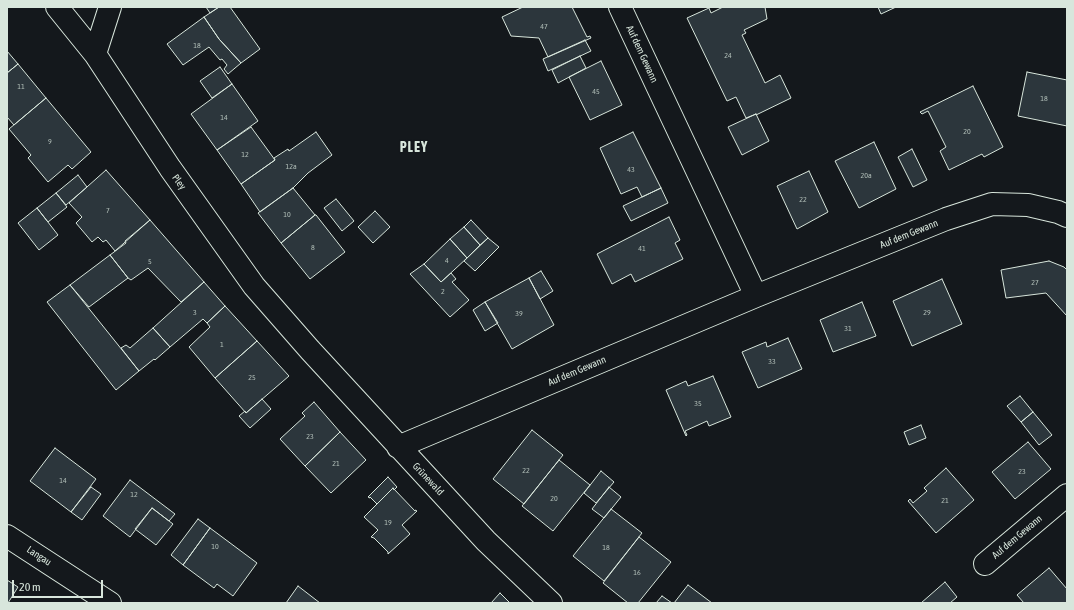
<!DOCTYPE html>
<html>
<head>
<meta charset="utf-8">
<style>
	body { margin:0 }
	#map { position:relative; width:1074px; height:610px; overflow:hidden; background:#14181c; font-family:"Asap Condensed",sans-serif }
	canvas { display:block }
	.frame { position:absolute; inset:0; border:8px solid #d8e6dc; pointer-events:none }
	.scale { position:absolute; left:12px; top:580px; width:91px; height:18px; box-sizing:border-box; border:2px solid #d8e6dc; border-top:0; padding-left:5px; font-size:12px; line-height:14px; white-space:nowrap; color:#d8e6dc; -webkit-text-stroke:3px #14181c; paint-order:stroke }
</style>
</head>
<body>
<div id="map">
<canvas width="1074" height="610"></canvas>
<div class="frame"></div>
<div class="scale">20 m</div>
</div>
<script>
const g = document.querySelector('canvas').getContext('2d');
g.lineJoin = 'round';
function fill(path, color) { g.fillStyle = color; g.fill(path, 'evenodd'); }
const shape = rows => new Path2D(rows.map(r => 'M' + r).join(''));
function trace(path, color, width, dash) { g.strokeStyle = color; g.lineWidth = width; g.lineCap = dash ? 'butt' : 'round'; g.setLineDash(dash || []); g.stroke(path); }
function label(font, color, halo, rows, align = 'center') {
  g.font = font + ' "Asap Condensed",sans-serif'; g.lineWidth = 3; g.setLineDash([]); g.textBaseline = 'middle'; g.strokeStyle = halo; g.fillStyle = color; for (const [text, x, y, turn = 0] of rows) {
    g.save(); g.translate(x, y); g.rotate((+turn || 0) * Math.PI / 180); g.textAlign = isNaN(turn) ? turn : align; if (halo) g.strokeText(text, 0, 0); g.fillText(text, 0, 0); g.restore();
  }
}
const building = shape([
	[206,7,219,7,210,13,206,7],
	[219,7,230,7,260,49,241,63,219,39,204,17,219,7],
	[523,7,572,7,587,37,590,36,591,38,548,57,539,38,511,36,502,17,523,7],
	[723,7,765,7,767,19,744,30,746,33,742,35,765,83,780,75,791,98,756,115,756,114,746,118,736,97,727,101,687,18,709,8,711,13,723,7],
	[878,7,896,7,881,14,878,7],
	[204,17,219,39,241,63,228,74,224,69,227,65,222,59,220,60,209,47,183,65,167,44,204,17],
	[585,40,591,51,548,71,543,59,585,40],
	[7,51,18,64,7,73,7,51],
	[580,56,586,68,558,83,552,70,580,56],
	[601,61,622,105,590,120,569,77,601,61],
	[18,64,46,98,14,125,7,117,7,73,18,64],
	[220,67,232,84,212,98,200,81,220,67],
	[1027,72,1067,80,1067,126,1018,116,1027,72],
	[232,84,258,121,217,150,191,114,232,84],
	[973,86,1003,147,984,157,982,154,949,170,940,151,946,147,928,111,922,114,920,112,973,86],
	[46,98,91,152,72,169,68,165,48,182,28,158,31,155,9,129,46,98],
	[756,114,769,141,742,155,728,127,756,114],
	[251,127,275,160,241,184,217,150,251,127],
	[316,132,332,155,308,173,293,188,260,212,241,184,275,160,274,158,288,149,289,151,316,132],
	[633,132,661,188,642,197,637,187,621,194,600,148,633,132],
	[874,142,896,189,859,208,835,161,874,142],
	[912,149,927,180,913,187,898,157,912,149],
	[106,170,150,220,115,251,106,240,103,242,98,237,92,242,76,223,82,217,69,203,106,170],
	[809,171,828,212,797,229,777,186,809,171],
	[78,175,87,187,66,205,56,193,78,175],
	[293,188,315,215,281,243,258,213,293,188],
	[661,188,668,203,631,221,623,206,661,188],
	[56,193,67,207,48,222,37,208,56,193],
	[336,199,354,221,342,231,324,208,336,199],
	[37,208,58,235,39,250,18,223,37,208],
	[375,211,390,227,373,243,358,227,375,211],
	[315,215,316,215,345,252,310,279,281,243,315,215],
	[669,217,680,240,675,243,683,259,635,282,631,274,612,284,597,254,669,217],
	[150,220,204,282,181,302,148,268,131,280,128,278,110,255,126,243,125,241,150,220],
	[471,220,488,238,480,245,464,227,471,220],
	[464,227,480,245,467,258,450,239,464,227],
	[488,238,499,247,475,271,464,261,488,238],
	[450,239,467,258,441,282,424,264,450,239],
	[110,255,128,278,89,307,70,285,110,255],
	[1049,261,1064,267,1067,270,1067,316,1046,293,1006,298,1001,270,1049,261],
	[424,264,441,282,451,273,456,279,452,282,469,300,450,317,410,274,424,264],
	[541,271,553,291,540,299,529,278,541,271],
	[529,278,554,325,512,349,485,302,529,278],
	[942,279,962,324,912,346,893,301,942,279],
	[204,282,225,306,207,323,203,319,170,347,153,328,204,282],
	[70,285,139,371,116,390,47,302,70,285],
	[485,302,498,323,485,331,473,310,485,302],
	[862,302,876,336,833,352,820,320,862,302],
	[225,306,257,341,215,378,189,347,210,327,207,323,225,306],
	[153,328,170,347,155,360,154,359,139,371,121,348,126,345,130,348,153,328],
	[788,338,802,369,758,388,742,352,766,342,767,347,788,338],
	[257,341,289,376,246,413,215,378,257,341],
	[713,376,731,417,709,426,707,421,685,431,687,435,686,436,666,390,686,381,688,386,713,376],
	[1020,396,1033,412,1021,422,1007,406,1020,396],
	[262,399,271,409,250,428,239,416,245,411,246,413,262,399],
	[314,402,340,432,305,466,280,439,305,416,302,413,314,402],
	[1033,412,1052,435,1039,445,1021,422,1033,412],
	[921,425,926,438,909,445,904,432,921,425],
	[532,430,563,455,524,504,493,479,532,430],
	[340,432,366,460,331,493,305,466,340,432],
	[1028,442,1051,469,1015,499,992,472,1028,442],
	[55,448,96,479,71,512,30,481,55,448],
	[559,460,590,485,553,531,522,506,559,460],
	[946,468,974,500,936,533,908,501,910,499,913,503,927,491,924,488,946,468],
	[601,471,614,482,596,503,584,493,601,471],
	[388,477,397,487,394,490,393,488,377,504,370,497,370,498,368,497,388,477],
	[130,480,175,514,169,521,152,508,130,537,103,516,130,480],
	[91,487,101,494,82,520,71,512,91,487],
	[609,487,621,497,604,518,592,509,609,487],
	[393,488,415,511,415,510,417,511,402,525,410,534,388,554,388,552,374,538,371,537,378,530,364,517,393,488],
	[152,508,173,524,156,545,135,529,152,508],
	[611,509,642,533,604,581,573,556,611,509],
	[198,519,210,528,183,565,171,555,198,519],
	[210,528,257,563,233,596,217,584,214,588,183,565,210,528],
	[639,537,671,562,638,603,628,603,603,583,639,537],
	[1049,568,1067,589,1067,603,1024,603,1017,595,1049,568],
	[7,580,18,587,8,603,7,603,7,580],
	[945,582,957,597,950,603,921,603,945,582],
	[688,585,712,603,674,603,688,585],
	[298,586,320,603,286,603,298,586],
	[500,593,510,603,491,603,500,593],
	[662,596,672,603,656,603,662,596]
]);
fill(building, '#2c363c');
trace(building, '#d8e6dc', 1);
const street = shape([
	[57,7,95,54,170,168,254,286,310,350,486,541,551,603],
	[620,7,756,296],
	[95,54,110,7],
	[398,447,756,296,946,219,992,204,1028,205,1058,212,1067,216],
	[7,536,110,603],
	[985,564,1067,495]
]);
trace(street, '#d8e6dc', 24);
trace(street, '#14181c', 22);
label('8px', '#adbab4', null, [
	["47",544,26],
	["18",197,45],
	["24",728,55],
	["11",21,86],
	["45",596,91],
	["18",1044,98],
	["14",224,117],
	["20",967,131],
	["9",50,141],
	["12",245,154],
	["12a",291,166],
	["43",631,169],
	["20a",866,175],
	["22",803,199],
	["7",108,210],
	["10",287,214],
	["8",313,247],
	["41",642,248],
	["4",447,260],
	["5",150,261],
	["27",1035,282],
	["2",443,291],
	["3",195,312],
	["29",927,312],
	["39",519,313],
	["31",848,328],
	["1",222,344],
	["33",772,361],
	["25",252,377],
	["35",698,403],
	["23",310,436],
	["21",336,463],
	["22",526,470],
	["23",1022,471],
	["14",63,480],
	["12",134,494],
	["20",554,498],
	["21",945,500],
	["19",388,522],
	["10",215,546],
	["18",606,547],
	["16",637,572]
]);
label('10px', '#d8e6dc', '#14181c', [
	["Auf dem Gewann",642,54,65],
	["Pley",179,182,54],
	["Auf dem Gewann",909,234,-22],
	["Auf dem Gewann",577,371,-23],
	["Grünewald",428,479,47],
	["Auf dem Gewann",1017,537,-40],
	["Langau",39,556,33]
]);
g.letterSpacing = '1px';
label('bold 14px', '#d8e6dc', '#14181c', [
	["PLEY",414,148]
]);
g.letterSpacing = '0px';
</script>
</body>
</html>
